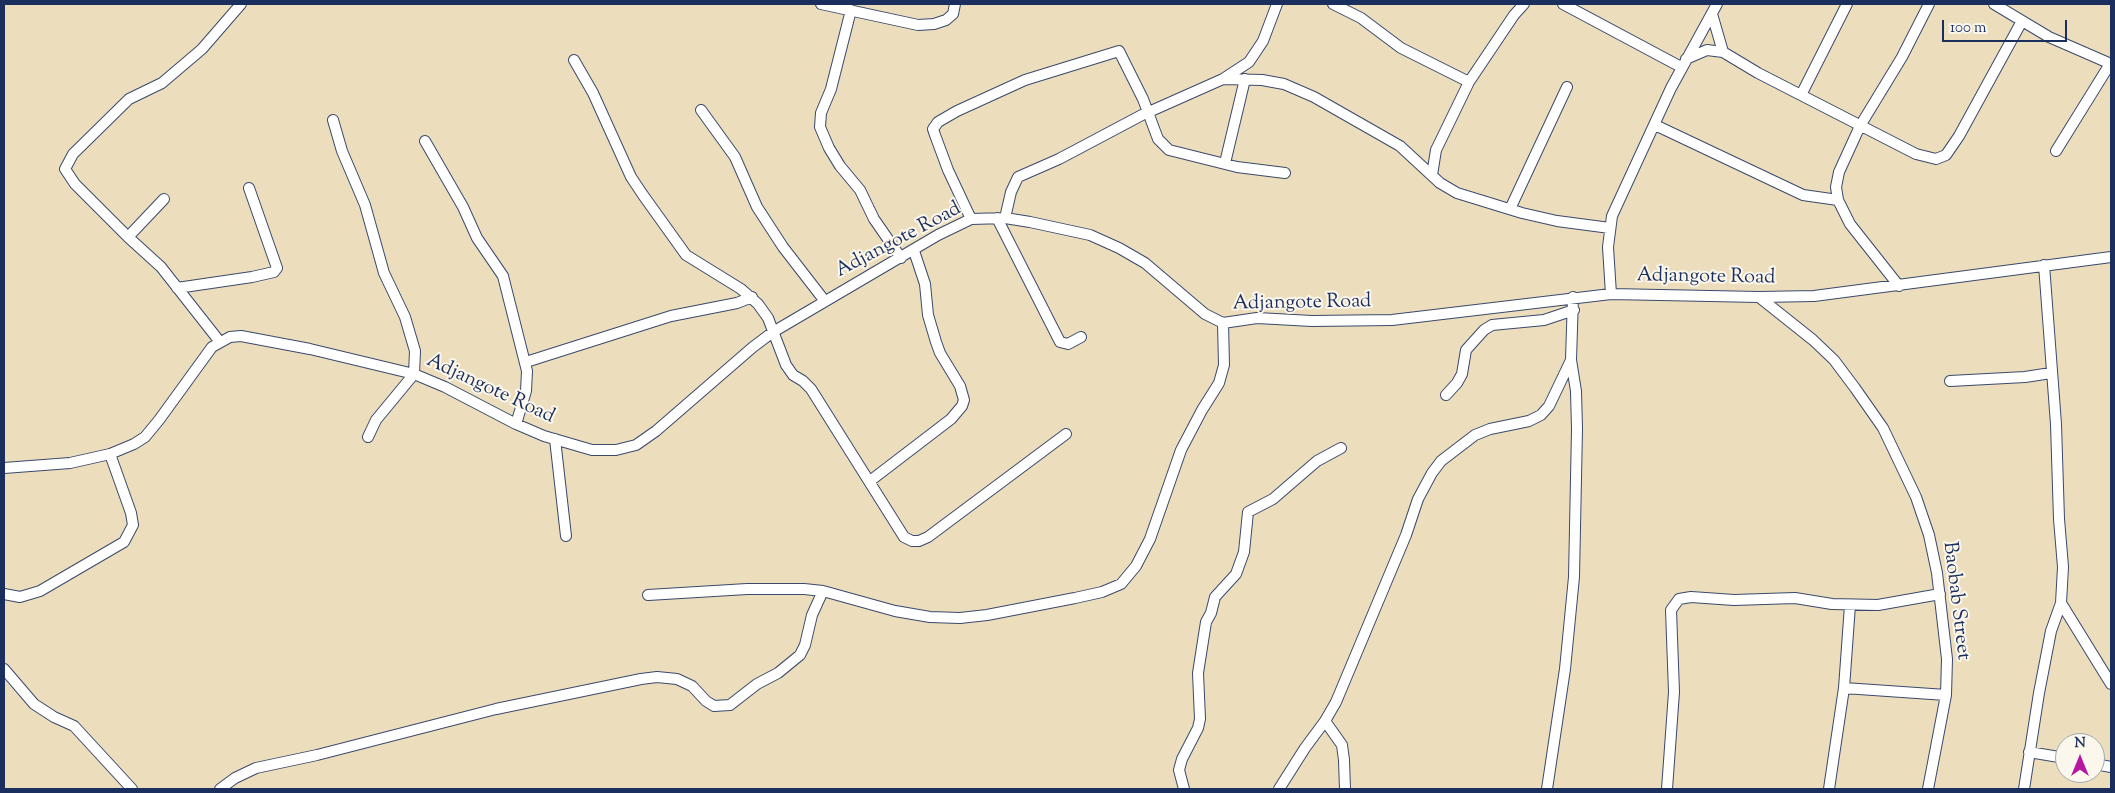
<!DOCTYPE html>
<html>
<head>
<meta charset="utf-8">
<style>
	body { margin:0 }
	#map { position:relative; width:2115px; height:793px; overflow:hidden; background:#ecdebc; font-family:"Sorts Mill Goudy",serif }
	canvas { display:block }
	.frame { position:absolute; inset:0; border:5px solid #1b2f5e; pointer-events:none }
	.north { position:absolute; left:2055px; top:733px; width:50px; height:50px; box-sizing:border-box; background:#fbf7ec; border:1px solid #a1a7b3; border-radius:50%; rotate:0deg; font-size:14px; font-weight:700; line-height:20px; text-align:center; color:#1b2f5e }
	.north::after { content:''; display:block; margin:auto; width:18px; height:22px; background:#b5179e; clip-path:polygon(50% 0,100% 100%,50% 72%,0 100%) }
	.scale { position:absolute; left:1942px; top:20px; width:125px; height:22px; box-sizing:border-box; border:2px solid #1b2f5e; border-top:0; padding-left:6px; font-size:15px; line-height:18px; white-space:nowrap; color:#1b2f5e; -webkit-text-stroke:4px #fbf7ec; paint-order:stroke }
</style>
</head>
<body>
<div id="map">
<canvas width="2115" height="793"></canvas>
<div class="frame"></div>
<div class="north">N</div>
<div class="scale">100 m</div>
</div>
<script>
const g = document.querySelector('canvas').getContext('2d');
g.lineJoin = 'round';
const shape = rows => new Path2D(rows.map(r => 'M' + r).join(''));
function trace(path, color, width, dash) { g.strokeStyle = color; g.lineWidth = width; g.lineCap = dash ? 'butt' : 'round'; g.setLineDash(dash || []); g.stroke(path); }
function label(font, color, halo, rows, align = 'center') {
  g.font = font + ' "Sorts Mill Goudy",serif'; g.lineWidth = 4; g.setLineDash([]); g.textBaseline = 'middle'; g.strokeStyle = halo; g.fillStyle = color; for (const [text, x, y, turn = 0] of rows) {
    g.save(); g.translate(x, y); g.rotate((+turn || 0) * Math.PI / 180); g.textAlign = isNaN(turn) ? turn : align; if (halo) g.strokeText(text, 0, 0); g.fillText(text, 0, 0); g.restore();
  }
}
const minor = shape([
	[821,4,918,25,934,24,946,20,953,14,955,4],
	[1333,4,1361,18,1401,48,1469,82],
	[1563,4,1681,67],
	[1994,4,2049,37,2111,64],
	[851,10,831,89,821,113,820,127,829,148,840,166,860,190,874,219,901,258],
	[1712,14,1723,52],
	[1686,59,1707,50,1723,52,1758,73,1916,154,1936,159,1946,155,1959,136,2022,21],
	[574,60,593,93,631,177,643,195,686,255,741,289,758,304,768,318,786,365,793,375,803,381,811,389,904,537,912,541,919,541,928,537,1066,434],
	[1223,79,1262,80,1284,84,1314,97,1400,146,1440,183,1457,193,1522,213,1557,221,1610,228],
	[1801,95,1847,4],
	[701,110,735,157,757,207,783,247,824,300],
	[333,120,342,151,365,205,384,273,405,317,415,351,414,374,376,420,368,437],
	[1655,125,1803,195,1838,200],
	[425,141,463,207,477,238,503,276,527,371,526,391,516,424],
	[2056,151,2110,64],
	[1225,163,1245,79],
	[1432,175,1436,150,1469,82,1514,15,1524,4],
	[1510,209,1567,87],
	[997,218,1060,342,1068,344,1081,337],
	[1005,218,1011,192,1018,177,1059,159,1142,115,1223,79,1249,62,1263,41,1277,4],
	[971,219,948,170,935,135,933,129,938,122,957,111,1025,80,1119,51,1143,99,1158,139,1169,150,1237,167,1285,173],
	[128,237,164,199],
	[1899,286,1850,224,1838,200,1836,187,1839,172,1860,126,1902,57,1929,4],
	[177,288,252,277,274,272,277,268,249,188],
	[1611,294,1608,247,1612,216,1671,88,1717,4],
	[1759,297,1813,340,1834,360,1855,388,1883,428,1916,497,1929,535,1937,573,1947,659,1946,695,1928,789],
	[220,342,161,267,128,237,75,184,65,169,73,154,129,99,162,83,202,49,241,4],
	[526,362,671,316,737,303,752,297],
	[1950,381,2025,377,2051,373],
	[1446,395,1457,383,1462,374,1466,350,1484,330,1492,325,1544,320,1574,310],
	[555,439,566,536],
	[4,468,70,463,110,454,134,444,145,437,159,420,212,347,230,337,241,336,310,349,414,374,445,387,516,424,544,436,592,450,616,450,636,445,656,431,753,347,773,332,938,235,971,219,1005,218,1030,222,1090,235,1119,248,1145,263,1205,314,1223,323,1257,318,1312,321,1392,320,1611,294,1759,297,1814,296,2111,257],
	[870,481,951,419,962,406,964,400,960,386,940,353,936,342,928,315,925,284,914,251],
	[4,594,20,597,40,591,124,542,133,525,131,513,110,454],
	[648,595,747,589,804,589,823,591,895,611,930,617,960,618,987,615,1075,598,1102,592,1121,584,1136,566,1150,539,1181,450,1202,410,1219,383,1224,365,1223,323],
	[2061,603,2111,684],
	[4,669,34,704,54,717,74,726,132,789],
	[1844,688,1946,695],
	[1325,721,1342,745,1344,760,1345,789],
	[2029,752,2065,758],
	[2095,764,2111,767],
	[220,789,235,778,256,768,317,755,496,709,641,679,657,677,677,679,692,686,706,701,714,706,730,705,757,684,778,673,800,655,805,645,812,615,823,591],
	[1184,789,1179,770,1182,759,1198,728,1200,719,1198,673,1206,622,1211,613,1215,597,1236,574,1244,552,1248,512,1273,499,1317,461,1341,448],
	[1279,789,1305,748,1325,721,1336,702,1406,535,1418,499,1432,473,1441,461,1475,435,1490,429,1529,421,1541,415,1549,406,1571,360],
	[1547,789,1565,669,1574,577,1577,429,1576,391,1571,360,1573,297],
	[1667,789,1674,692,1671,610,1679,599,1691,597,1734,600,1795,598,1832,604,1878,605,1940,594],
	[1829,789,1844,688,1850,605],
	[2024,789,2039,693,2051,631,2061,603,2063,567,2059,519,2056,424,2044,265]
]);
trace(minor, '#3a496c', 12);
trace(minor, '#fff', 10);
label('20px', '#1b2f5e', '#fbf7ec', [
	["Adjangote Road",899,241,-28],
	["Adjangote Road",1706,278,1],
	["Adjangote Road",1302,304,-1],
	["Adjangote Road",490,390,25],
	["Baobab Street",1955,601,83]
]);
</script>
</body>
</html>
